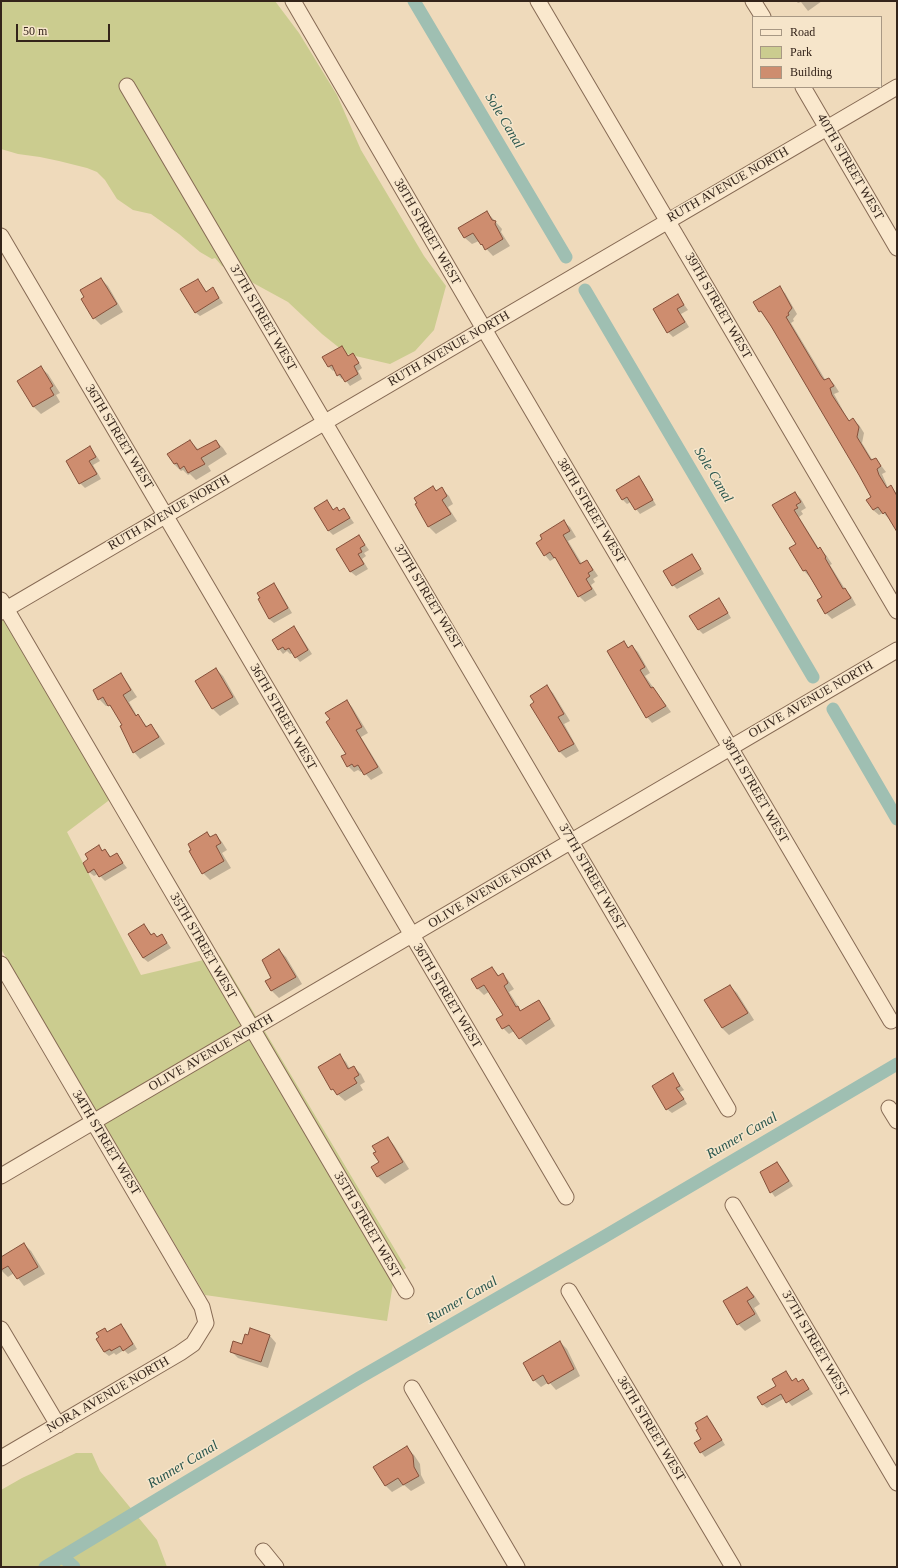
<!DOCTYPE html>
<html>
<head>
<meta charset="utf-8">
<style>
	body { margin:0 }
	#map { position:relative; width:898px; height:1568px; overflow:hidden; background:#efdabb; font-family:"Times New Roman",serif }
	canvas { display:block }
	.frame { position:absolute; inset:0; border:2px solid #34241a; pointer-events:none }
	.legend { position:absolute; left:752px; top:16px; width:130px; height:72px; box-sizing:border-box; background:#f6e5ca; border:1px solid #a89884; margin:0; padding:5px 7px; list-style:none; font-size:12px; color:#34241a }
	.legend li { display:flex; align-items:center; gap:8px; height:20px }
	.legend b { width:20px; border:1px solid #a89884 }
	.scale { position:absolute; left:16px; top:24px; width:94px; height:18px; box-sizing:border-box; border:2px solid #34241a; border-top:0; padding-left:5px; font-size:12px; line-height:14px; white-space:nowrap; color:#34241a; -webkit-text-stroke:3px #f6e5ca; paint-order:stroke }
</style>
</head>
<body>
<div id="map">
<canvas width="898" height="1568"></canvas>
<div class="frame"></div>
<ul class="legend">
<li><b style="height:5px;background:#fae8cd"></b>Road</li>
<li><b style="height:11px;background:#cbcc8f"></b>Park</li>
<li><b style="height:11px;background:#ce8d6f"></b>Building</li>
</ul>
<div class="scale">50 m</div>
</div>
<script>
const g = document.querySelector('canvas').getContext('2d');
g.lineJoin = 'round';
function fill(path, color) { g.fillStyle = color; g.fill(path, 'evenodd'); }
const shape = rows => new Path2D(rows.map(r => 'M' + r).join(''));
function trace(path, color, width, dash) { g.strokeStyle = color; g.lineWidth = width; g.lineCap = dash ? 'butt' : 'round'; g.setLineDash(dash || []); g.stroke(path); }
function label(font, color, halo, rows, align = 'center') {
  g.font = font + ' "Times New Roman",serif'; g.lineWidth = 3; g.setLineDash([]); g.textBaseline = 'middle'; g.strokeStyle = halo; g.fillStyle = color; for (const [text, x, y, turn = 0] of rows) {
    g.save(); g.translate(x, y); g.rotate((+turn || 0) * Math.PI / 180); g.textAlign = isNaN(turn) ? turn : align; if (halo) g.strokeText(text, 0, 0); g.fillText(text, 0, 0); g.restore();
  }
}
fill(shape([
	[1,1,275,1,299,33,337,95,361,150,424,256,446,286,434,330,415,351,390,364,347,354,322,334,288,302,222,266,215,258,212,259,200,252,179,234,151,214,133,210,117,199,105,180,97,172,87,168,59,161,40,157,18,154,1,149],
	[1,597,120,792,67,832,141,975,220,956,406,1268,394,1277,387,1321,205,1295,1,949],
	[76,1453,92,1453,100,1471,157,1540,167,1567,1,1567,1,1490,22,1478]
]), '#cbcc8f');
fill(shape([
	[796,1,822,1,808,11,801,2,798,3],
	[487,212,502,229,501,232,510,246,493,256,479,241,472,244,465,238,460,229],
	[101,279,108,286,123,312,101,325,94,318],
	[198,280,207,292,213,289,223,303,200,316,195,312],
	[779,288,785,293,797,314,793,319,794,321,791,323,826,381,829,379,834,384,839,392,834,394,846,416,850,422,853,420,859,425,864,433,862,443,873,461,876,459,886,472,882,474,888,488,891,487,897,494,897,526,883,513,879,515,873,510,873,497,765,316,760,311],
	[678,296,688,310,681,314,689,327,673,337,668,332],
	[342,347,349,357,353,355,357,359,362,368,358,371,362,379,350,386,344,378,342,379,338,375,335,370,333,371,329,367,324,358],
	[41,368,48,374,60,393,56,395,60,402,41,414,34,407,18,381],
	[190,441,199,450,216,441,223,448,227,454,208,466,211,471,196,480,190,474,188,475,183,470,181,471,174,464],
	[90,447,100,461,93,465,101,479,85,488,80,483,67,461],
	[639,478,643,482,656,505,640,514,631,502,627,504,623,500,617,490],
	[433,487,437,491,442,489,449,496,453,504,448,507,457,521,436,534,429,527,417,505],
	[795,493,801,499,806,508,801,511,803,514,799,517,819,549,826,555,832,564,830,565,845,589,851,596,856,605,832,619,826,613,823,598,810,577,804,571,790,548,797,544,774,506],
	[327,501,334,510,337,509,340,511,344,509,354,523,333,535,329,531,315,508],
	[564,522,570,527,576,537,568,541,582,564,587,561,592,567,598,576,593,579,595,582,591,585,597,595,585,602,579,596,560,563,555,558,550,561,545,555],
	[359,536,369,550,364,553,366,556,362,559,368,569,356,576,351,572,338,549],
	[692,555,696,560,704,574,677,589,673,585],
	[274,584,278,589,292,613,274,623,269,619,259,600],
	[719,600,723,604,731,618,703,634,699,630],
	[294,627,298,632,312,654,300,662,293,653,290,654,287,651,283,654,279,649],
	[624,642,629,648,632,646,638,652,650,673,645,676,671,712,652,723,647,717],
	[216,669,223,676,239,704,220,716,213,709],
	[120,675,127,682,137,697,129,702,137,716,148,727,150,725,157,732,165,744,140,759,134,752,128,743,129,742,123,725,115,712,109,705,106,706,99,699,94,690],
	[547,687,553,693,570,721,564,724,579,751,566,758,560,752,531,705,535,702],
	[347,701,352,707,368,733,361,737,383,773,371,780,363,771,361,772,358,770,354,772,348,766],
	[207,833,211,837,216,835,222,842,227,850,222,853,231,868,210,880,203,873],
	[99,847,103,851,105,850,112,858,117,855,127,868,105,881,98,874,94,876,89,872,90,859],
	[144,925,152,935,157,938,162,935,171,948,148,962,143,958],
	[279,950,286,957,302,984,279,998,272,991,267,982,273,978],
	[492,968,499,976,502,974,508,980,514,989,509,992,521,1011,538,1001,544,1007,555,1026,526,1045,514,1031,509,1034,503,1028,504,1015,490,991,484,995,478,989,472,980],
	[730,986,737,993,754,1020,729,1035,722,1028,706,1000],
	[340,1056,346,1062,350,1069,354,1067,361,1074,365,1082,360,1085,363,1090,345,1101,332,1089],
	[672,1074,684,1090,680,1092,687,1104,672,1113,667,1109],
	[388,1138,394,1145,409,1169,385,1184,378,1177,372,1167,380,1162],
	[777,1163,781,1167,793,1186,775,1197,765,1183],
	[24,1244,31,1251,45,1274,24,1286,14,1273,8,1277,1,1270,1,1258],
	[747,1288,754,1295,760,1304,754,1308,761,1321,745,1331,738,1324],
	[120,1325,125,1329,137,1349,128,1354,124,1350,116,1355,114,1353,109,1356,104,1352,100,1337,105,1329,108,1332],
	[270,1336,276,1343,268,1368,238,1358,231,1351,243,1345],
	[560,1342,567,1349,580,1376,556,1390,549,1382,541,1387,534,1380],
	[786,1372,793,1381,796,1380,799,1383,803,1380,813,1394,792,1406,785,1398,767,1408,762,1404,778,1386],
	[707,1417,711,1421,725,1445,705,1457,701,1452],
	[407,1448,414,1455,420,1464,421,1475,425,1483,411,1491,404,1485,392,1492,385,1485]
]), '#0003');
trace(shape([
	[414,1,566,257],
	[585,290,813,677],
	[833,709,897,819],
	[63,1557,74,1567],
	[45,1567,359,1378,602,1238,897,1064]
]), '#9fbfb2', 13);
const building = shape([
	[487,211,492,220,496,221,495,224,503,239,485,250,482,244,481,245,473,233,464,238,458,228,487,211],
	[101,278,117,304,93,319,81,299,84,297,80,290,101,278],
	[198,279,206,292,213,287,219,298,195,313,180,289,198,279],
	[780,286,792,308,788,313,789,315,786,317,821,376,824,380,829,378,834,386,830,388,832,395,849,421,853,418,859,427,857,437,871,460,876,458,881,466,877,469,879,475,887,488,891,485,897,496,897,532,885,512,883,514,878,507,873,510,866,500,871,497,859,475,771,326,761,311,759,312,753,302,780,286],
	[678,294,684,305,677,309,685,322,667,333,653,309,678,294],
	[342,346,348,356,353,353,359,363,354,366,358,374,345,382,340,374,337,376,332,365,328,367,322,357,342,346],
	[41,366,53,386,50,388,54,395,33,407,17,381,41,366],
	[190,440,197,450,216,440,220,447,201,458,205,464,188,473,184,466,180,469,177,463,174,464,167,454,190,440],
	[90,446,96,457,89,461,97,474,79,484,66,461,90,446],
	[639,476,653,500,635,510,627,497,622,500,616,490,639,476],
	[433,486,436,491,442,487,447,496,442,500,451,514,428,527,415,504,417,503,414,498,433,486],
	[795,492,801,502,796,505,798,508,794,510,818,549,820,547,826,557,825,558,843,589,845,588,851,598,825,614,817,600,822,597,806,570,803,571,789,548,796,544,772,505,795,492],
	[327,500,333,510,337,507,339,511,344,508,350,518,328,531,314,508,327,500],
	[564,520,570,531,563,535,580,564,587,560,593,570,588,573,590,576,586,579,592,589,578,597,555,557,554,558,550,552,544,556,536,543,542,539,540,535,564,520],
	[359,535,365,545,360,548,362,552,358,554,364,564,350,572,336,549,359,535],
	[692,554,701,569,672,586,663,571,692,554],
	[274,583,288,608,269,619,258,599,260,598,257,593,274,583],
	[719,598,728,613,698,630,689,616,719,598],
	[294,626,308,650,295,658,289,648,285,650,283,647,278,650,272,640,294,626],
	[624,641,628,648,632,645,645,667,640,670,651,688,653,687,666,706,646,718,607,651,624,641],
	[216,668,233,697,212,709,195,681,216,668],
	[121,673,131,690,123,695,136,716,138,714,146,727,151,724,159,737,133,753,120,726,122,725,110,705,108,706,103,697,98,700,93,690,121,673],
	[547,685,564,714,558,717,574,744,559,752,530,705,534,702,530,696,547,685],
	[347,700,362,727,356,730,378,767,364,775,358,765,354,767,352,764,347,767,341,756,346,754,326,722,330,719,325,713,347,700],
	[207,832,210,837,216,834,221,843,216,846,224,861,202,874,189,851,191,850,188,844,207,832],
	[99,845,102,851,105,849,110,857,117,853,123,863,99,877,94,869,88,873,83,863,88,859,85,854,99,845],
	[144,924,151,935,154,933,157,937,162,934,167,943,143,958,128,934,144,924],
	[279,949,296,977,271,991,265,981,271,978,262,960,279,949],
	[492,967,498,976,503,973,508,983,504,986,516,1007,518,1006,520,1011,539,1000,550,1019,519,1039,509,1025,502,1029,496,1019,503,1015,486,988,484,985,477,989,471,979,492,967],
	[730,985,748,1013,722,1028,704,1000,730,985],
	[340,1054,348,1069,354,1066,359,1075,354,1078,357,1083,337,1095,333,1089,331,1090,318,1067,340,1054],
	[673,1073,680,1086,676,1088,684,1099,666,1110,652,1086,673,1073],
	[388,1137,403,1162,377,1177,371,1167,379,1162,373,1153,376,1152,372,1146,388,1137],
	[777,1162,789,1181,770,1193,760,1172,777,1162],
	[24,1243,38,1267,17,1279,8,1266,1,1270,1,1257,24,1243],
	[747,1287,754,1297,747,1301,755,1314,737,1325,723,1301,747,1287],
	[121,1324,133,1344,123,1351,120,1346,111,1351,110,1349,104,1352,96,1339,99,1337,96,1333,105,1328,107,1332,121,1324],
	[250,1328,270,1335,261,1362,230,1352,233,1341,242,1344,245,1334,248,1335,250,1328],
	[560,1341,574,1369,548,1384,543,1375,533,1381,523,1363,560,1341],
	[786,1371,792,1381,796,1378,798,1382,803,1379,809,1389,786,1403,781,1394,762,1405,757,1397,776,1386,772,1379,786,1371],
	[707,1416,722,1440,700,1453,694,1443,701,1439,696,1430,698,1429,695,1423,707,1416],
	[407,1446,413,1456,414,1467,419,1476,403,1485,398,1478,385,1486,373,1467,407,1446]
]);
fill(building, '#ce8d6f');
trace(building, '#85503a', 1);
const minor = shape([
	[293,1,484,329,891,1021],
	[538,1,897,611],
	[753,1,763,17],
	[127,86,728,1109],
	[803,87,897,248],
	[1,236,566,1197],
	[1,600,406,1291],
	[1,612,897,87],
	[1,964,202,1307,206,1323,193,1344,180,1353,1,1458],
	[889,1108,897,1121],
	[1,1176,897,650],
	[733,1205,897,1483],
	[569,1291,733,1567],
	[1,1329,58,1425],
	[412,1388,517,1567],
	[263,1551,276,1567]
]);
trace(minor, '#866a54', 17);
trace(minor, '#fae8cd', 15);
label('13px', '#34241a', '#f6e5ca', [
	["40TH STREET WEST",850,167,60],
	["RUTH AVENUE NORTH",728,185,-30],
	["38TH STREET WEST",427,232,60],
	["39TH STREET WEST",718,306,60],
	["37TH STREET WEST",263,318,60],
	["RUTH AVENUE NORTH",449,349,-30],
	["36TH STREET WEST",119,437,59],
	["38TH STREET WEST",591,511,59],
	["RUTH AVENUE NORTH",169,513,-30],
	["37TH STREET WEST",428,597,59],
	["OLIVE AVENUE NORTH",811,700,-30],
	["36TH STREET WEST",283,717,60],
	["38TH STREET WEST",755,790,60],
	["37TH STREET WEST",592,877,60],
	["OLIVE AVENUE NORTH",490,889,-31],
	["35TH STREET WEST",203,946,60],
	["36TH STREET WEST",447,996,59],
	["OLIVE AVENUE NORTH",211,1053,-30],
	["34TH STREET WEST",106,1143,59],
	["35TH STREET WEST",367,1225,60],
	["37TH STREET WEST",815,1344,60],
	["NORA AVENUE NORTH",108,1395,-30],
	["36TH STREET WEST",651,1429,59]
]);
label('italic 14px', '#28554d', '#f6e5ca', [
	["Sole Canal",504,121,59],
	["Sole Canal",713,475,59],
	["Runner Canal",742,1136,-30],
	["Runner Canal",462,1300,-30],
	["Runner Canal",183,1465,-31]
]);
</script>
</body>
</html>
